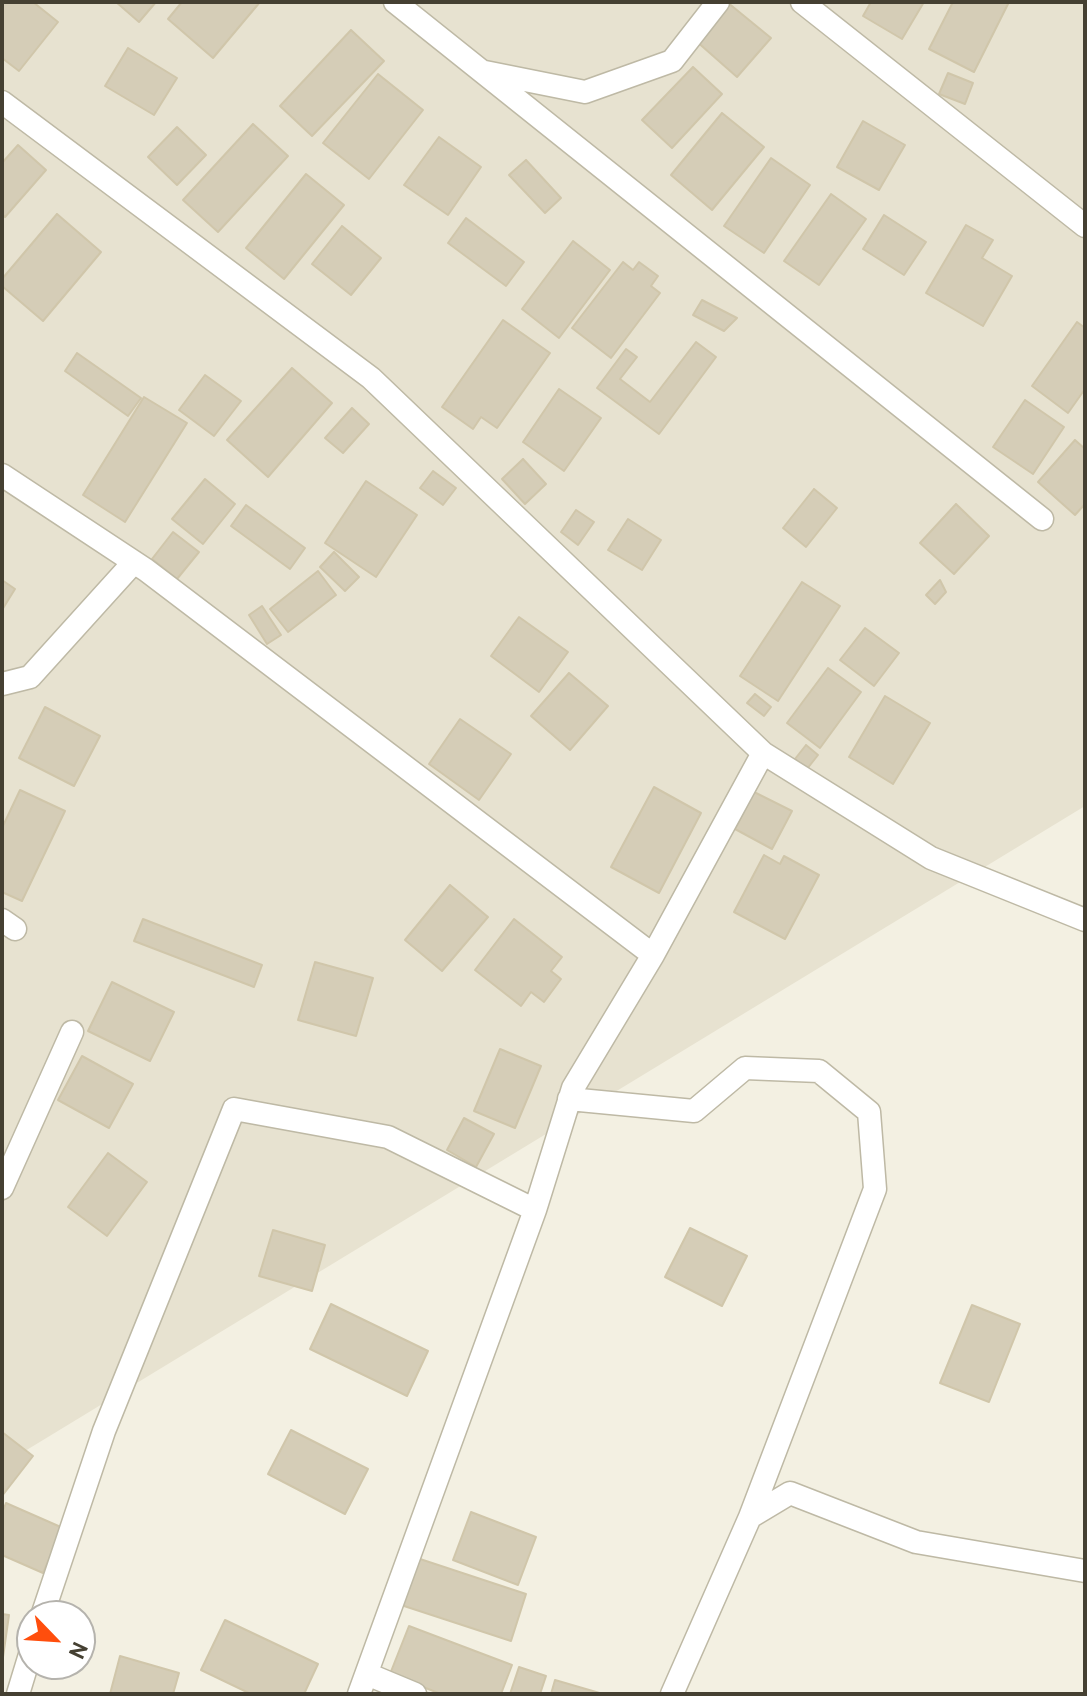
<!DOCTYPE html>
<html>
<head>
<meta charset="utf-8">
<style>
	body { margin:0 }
	#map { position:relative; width:1087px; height:1696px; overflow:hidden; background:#f3f0e2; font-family:Overpass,sans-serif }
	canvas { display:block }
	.frame { position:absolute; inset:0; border:4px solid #454032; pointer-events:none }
	.north { position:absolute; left:16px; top:1600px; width:80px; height:80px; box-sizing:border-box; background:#fff; border:2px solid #b5b3ad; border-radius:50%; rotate:115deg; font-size:22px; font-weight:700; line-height:32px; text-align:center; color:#454032 }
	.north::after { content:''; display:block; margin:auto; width:28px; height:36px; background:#ff4e0d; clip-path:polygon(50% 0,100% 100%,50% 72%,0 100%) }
</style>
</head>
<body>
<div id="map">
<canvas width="1087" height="1696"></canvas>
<div class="frame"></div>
<div class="north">N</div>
</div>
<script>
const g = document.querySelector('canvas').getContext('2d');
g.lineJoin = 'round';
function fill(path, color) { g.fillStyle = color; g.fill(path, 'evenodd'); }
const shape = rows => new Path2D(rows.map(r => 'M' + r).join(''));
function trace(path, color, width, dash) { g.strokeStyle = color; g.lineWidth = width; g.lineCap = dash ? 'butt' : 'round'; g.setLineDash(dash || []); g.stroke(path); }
fill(shape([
	[2,2,1085,2,1085,806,2,1465]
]), '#e7e2d0');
const building = shape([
	[2,2,33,2,58,22,19,71,2,58,2,2],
	[116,2,156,2,139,22,116,2],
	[182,2,260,2,213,58,168,19,182,2],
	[727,2,771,38,737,77,695,40,727,2],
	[871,2,924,2,902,39,863,16,871,2],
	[953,2,1009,2,974,72,929,49,953,2],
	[351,30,384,61,312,136,280,106,351,30],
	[128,48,177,78,154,115,105,86,128,48],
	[693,67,722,94,672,148,642,120,693,67],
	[948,73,973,83,965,104,939,94,948,73],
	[378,74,423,110,369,179,323,143,378,74],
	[722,113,764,147,712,210,671,175,722,113],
	[863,121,905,145,879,190,837,167,863,121],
	[253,124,288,156,218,232,183,200,253,124],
	[177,127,206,155,177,185,148,157,177,127],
	[439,137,481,167,448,215,404,185,439,137],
	[18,145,46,170,5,217,2,214,2,163,18,145],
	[771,158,810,185,764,253,724,226,771,158],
	[526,160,561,198,545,213,509,175,526,160],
	[306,174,344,205,284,279,246,248,306,174],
	[831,194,866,219,819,285,784,261,831,194],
	[57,214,101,252,43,321,2,286,2,279,57,214],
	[884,215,926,242,904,275,863,249,884,215],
	[466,218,524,262,506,286,448,243,466,218],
	[966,225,993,240,982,258,1012,276,983,326,926,293,966,225],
	[342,226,381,258,351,295,312,264,342,226],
	[573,241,610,270,559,338,522,309,573,241],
	[623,262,633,270,639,262,658,276,651,286,660,293,611,358,572,328,623,262],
	[702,300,737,318,724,331,693,315,702,300],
	[503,320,550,353,497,428,481,417,473,429,442,407,503,320],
	[1077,322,1085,328,1085,389,1068,413,1032,386,1077,322],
	[696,342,716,357,659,434,597,388,626,349,637,357,620,379,650,402,696,342],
	[77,353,141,398,128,416,65,371,77,353],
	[292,368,332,403,268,477,227,440,292,368],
	[205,375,241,401,214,436,179,410,205,375],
	[559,389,601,418,564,471,523,442,559,389],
	[144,397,187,423,125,522,83,495,144,397],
	[1025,400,1064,427,1033,474,993,447,1025,400],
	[352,408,369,424,343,453,325,438,352,408],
	[1075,440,1085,449,1085,504,1075,515,1038,482,1075,440],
	[523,459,546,484,525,504,502,479,523,459],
	[433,471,456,488,443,505,420,488,433,471],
	[205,479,235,504,203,544,172,519,205,479],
	[366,481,417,515,376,577,325,543,366,481],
	[814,489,837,508,806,547,783,528,814,489],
	[956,504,989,536,954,574,920,543,956,504],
	[246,505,305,548,290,569,231,526,246,505],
	[576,510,594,522,578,545,561,532,576,510],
	[628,519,661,540,642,570,608,550,628,519],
	[173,532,199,552,177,579,152,559,173,532],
	[334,552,359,577,345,591,320,567,334,552],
	[318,571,336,595,288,632,270,609,318,571],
	[2,580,15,589,2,610,2,580],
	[940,580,946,592,935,604,926,595,940,580],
	[802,582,840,606,778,701,740,676,802,582],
	[262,606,281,635,267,644,249,615,262,606],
	[519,617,568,652,539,692,491,656,519,617],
	[865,628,899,653,874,686,840,660,865,628],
	[828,668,861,692,820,748,787,723,828,668],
	[569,673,608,706,570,750,531,716,569,673],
	[755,694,771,707,764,716,747,703,755,694],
	[885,696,930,723,893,784,849,757,885,696],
	[45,707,100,736,74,786,19,758,45,707],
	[460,719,511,754,479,800,429,764,460,719],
	[806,745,818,755,807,769,795,759,806,745],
	[654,787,701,813,659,893,611,867,654,787],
	[20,790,65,811,22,901,2,892,2,828,20,790],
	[754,792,792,811,772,849,735,829,754,792],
	[764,855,780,864,784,856,819,875,785,939,734,912,764,855],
	[450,885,488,917,442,971,405,940,450,885],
	[143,919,262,965,254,987,134,941,143,919],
	[514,919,562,957,551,971,561,979,544,1002,531,992,521,1006,475,970,514,919],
	[315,962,373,978,356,1036,298,1020,315,962],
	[112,982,174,1012,150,1061,88,1031,112,982],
	[500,1049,541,1066,515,1128,474,1111,500,1049],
	[82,1056,133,1084,109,1128,58,1100,82,1056],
	[464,1118,494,1134,476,1167,447,1150,464,1118],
	[108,1153,147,1182,107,1236,68,1207,108,1153],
	[690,1228,747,1256,722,1306,665,1277,690,1228],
	[273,1230,325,1245,312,1291,259,1276,273,1230],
	[331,1304,428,1351,407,1396,310,1349,331,1304],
	[972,1305,1020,1324,989,1402,940,1383,972,1305],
	[291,1430,368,1469,345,1514,268,1474,291,1430],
	[2,1432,33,1456,2,1496,2,1432],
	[6,1503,63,1528,43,1573,2,1555,2,1513,6,1503],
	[471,1512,536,1537,518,1585,453,1560,471,1512],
	[417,1558,526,1594,511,1641,401,1605,417,1558],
	[2,1614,9,1615,2,1664,2,1614],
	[225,1620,318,1664,304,1694,251,1694,201,1670,225,1620],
	[409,1626,512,1665,501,1694,441,1694,390,1674,409,1626],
	[120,1656,179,1673,173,1694,110,1694,120,1656],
	[519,1667,546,1676,540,1694,510,1694,519,1667],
	[555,1680,603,1694,551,1694,555,1680]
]);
fill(building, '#d5cdb7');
trace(building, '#d0c6aa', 2);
const street = shape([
	[395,2,1042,519],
	[802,2,1085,226],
	[485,72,585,92,672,61,718,2],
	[2,102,371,378,763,753,653,955,573,1088,535,1210,359,1694],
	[2,475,146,570,653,955],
	[2,684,30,677,134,562],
	[763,753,931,858,1085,920],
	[2,920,15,929],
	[569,1099,694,1111,745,1068,819,1071,869,1112,875,1189,750,1517],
	[2,1188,72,1032],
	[42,1616,104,1431,234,1109,388,1137,535,1210],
	[367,1674,415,1694],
	[18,1694,32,1648],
	[672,1694,750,1517,790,1493,916,1542,1085,1571]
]);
trace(street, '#beb9a5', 25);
trace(street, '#fff', 22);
</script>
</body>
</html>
